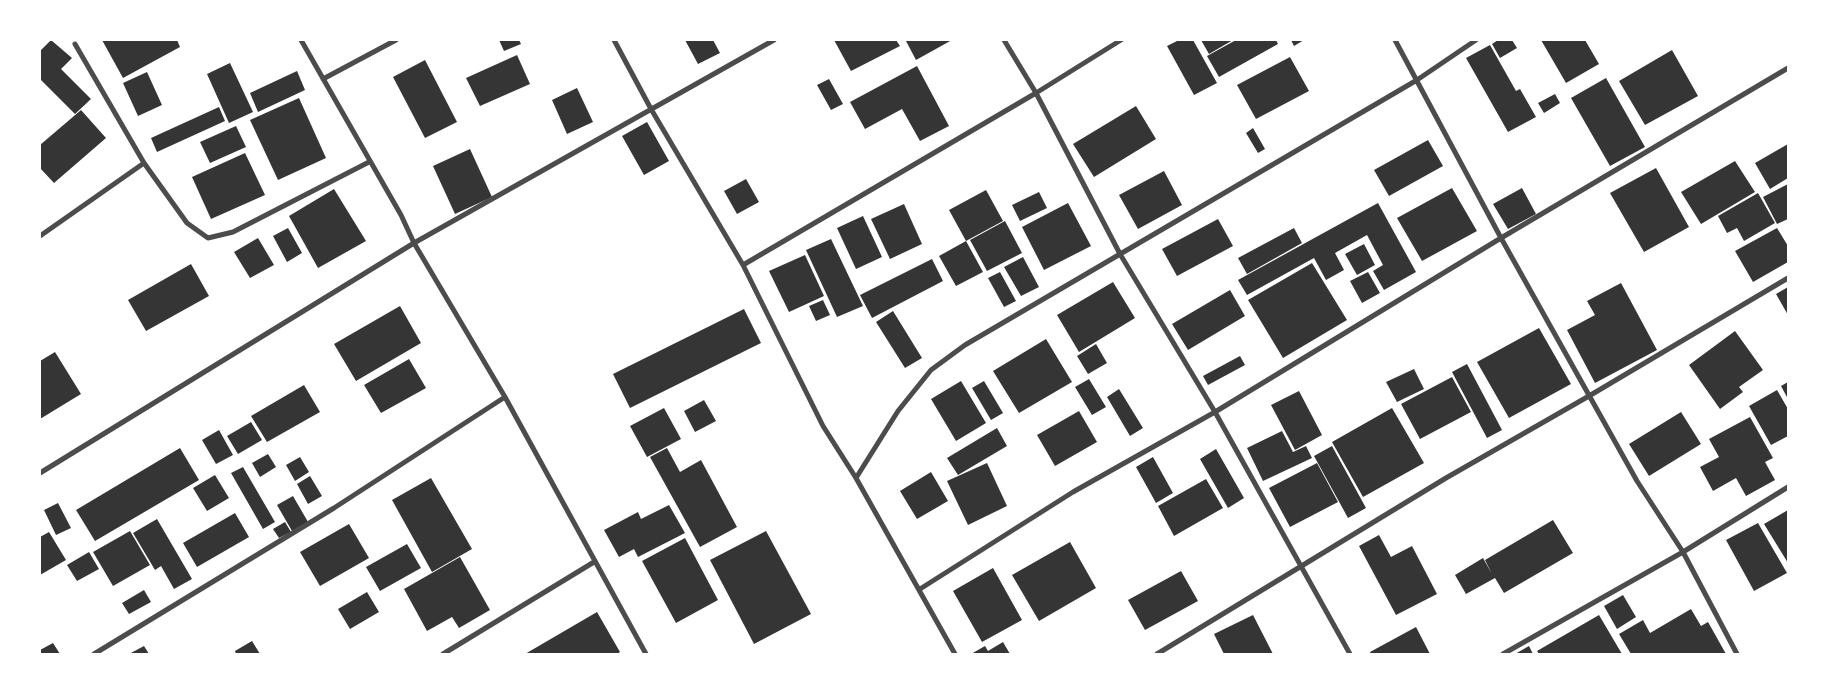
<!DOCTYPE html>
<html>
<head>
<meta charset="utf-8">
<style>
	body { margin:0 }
	#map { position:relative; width:1828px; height:694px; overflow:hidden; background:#fff; font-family:"Source Sans 3",sans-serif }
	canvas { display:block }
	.frame { position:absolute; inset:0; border:41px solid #fff; pointer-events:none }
</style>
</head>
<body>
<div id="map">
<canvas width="1828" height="694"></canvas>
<div class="frame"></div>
</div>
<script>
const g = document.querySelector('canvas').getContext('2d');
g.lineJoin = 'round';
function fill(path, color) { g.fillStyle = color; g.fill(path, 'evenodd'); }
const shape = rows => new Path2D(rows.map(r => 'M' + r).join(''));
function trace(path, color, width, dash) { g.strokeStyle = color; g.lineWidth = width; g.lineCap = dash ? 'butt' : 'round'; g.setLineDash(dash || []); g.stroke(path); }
fill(shape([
	[51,40,72,58,61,69,91,99,75,114,40,79,40,51],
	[102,40,177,40,180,47,123,78],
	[499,40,519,40,521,44,504,51],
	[685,40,713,40,720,53,698,64],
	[834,40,896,40,900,46,851,71],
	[908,40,952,40,916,60,906,41],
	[1179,40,1193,40,1217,83,1194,95,1167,46],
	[1201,40,1233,40,1209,54],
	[1236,40,1276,40,1278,44,1219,77,1207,56],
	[1291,40,1304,40,1294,46],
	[1498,40,1512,40,1517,48,1500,58,1492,44],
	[1541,40,1585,40,1599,64,1566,83],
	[1490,45,1516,91,1520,89,1536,117,1508,132,1466,58],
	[1672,50,1698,96,1645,125,1619,81],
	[517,55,530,84,480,106,466,78],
	[1290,57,1309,91,1256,119,1237,85],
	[425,60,457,122,425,138,393,77],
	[230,63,253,112,229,123,207,74],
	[917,66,949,126,920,141,902,109,865,129,850,102],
	[297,71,305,90,258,112,250,93],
	[147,72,162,105,138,116,123,83],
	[1606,78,1645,147,1610,166,1571,98],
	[829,79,843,104,831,110,817,85],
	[577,88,593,122,567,134,552,100],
	[1555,94,1560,103,1544,113,1538,103],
	[299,98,326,158,278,180,250,120],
	[1136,106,1156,139,1094,177,1073,144],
	[219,107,225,121,157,152,151,138],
	[81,110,106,138,54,183,40,168,40,145],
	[647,122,669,161,644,175,622,136],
	[236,126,246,147,210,163,200,142],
	[1253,128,1265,149,1258,153,1246,133],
	[1428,140,1443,166,1389,196,1374,170],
	[1788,144,1788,178,1770,189,1755,163],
	[470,149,492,197,455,214,433,166],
	[245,153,265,195,211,219,192,177],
	[1735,161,1755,192,1701,224,1681,192],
	[1656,168,1689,227,1644,252,1610,193],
	[1164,171,1182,205,1138,229,1119,195],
	[746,179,759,202,737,214,724,191],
	[1788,184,1788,219,1777,224,1763,197],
	[1452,188,1477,231,1422,261,1397,218],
	[1522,188,1536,214,1508,229,1493,204],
	[334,189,366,241,318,268,289,216],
	[986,190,1003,221,966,241,949,210],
	[1039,192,1047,208,1020,221,1012,205],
	[1758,193,1775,223,1744,241,1737,228,1727,233,1718,216],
	[1068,203,1091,246,1044,270,1022,227],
	[1378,203,1416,272,1384,290,1373,271,1383,265,1367,235,1335,253,1344,270,1326,280,1314,258,1247,295,1238,280],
	[904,204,922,244,890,259,871,219],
	[863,216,882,257,856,269,837,228],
	[1218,219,1233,246,1177,276,1162,249],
	[1005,221,1022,253,987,271,970,240],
	[288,228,302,253,287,262,273,236],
	[1294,228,1302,243,1247,274,1238,258],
	[1777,228,1788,246,1788,262,1753,282,1735,251],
	[258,238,274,265,250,278,234,252],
	[831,239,863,306,837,317,806,250],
	[966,241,983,272,956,286,939,256],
	[1364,244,1375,265,1357,275,1345,254],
	[805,255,824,296,789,312,769,271],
	[1023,257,1039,287,1021,296,1004,267],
	[932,259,943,281,872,318,860,295],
	[1312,263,1347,320,1283,358,1248,300],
	[191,264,209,296,146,331,128,300],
	[1000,272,1016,301,1004,307,988,278],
	[1368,272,1380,293,1362,303,1350,281],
	[1113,282,1135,318,1079,352,1057,315],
	[1621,283,1657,350,1595,383,1567,330,1595,315,1587,301],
	[1788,287,1788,315,1776,294],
	[1230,290,1245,316,1188,350,1172,324],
	[823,300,830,315,816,321,809,306],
	[400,306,421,343,356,381,334,344],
	[744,309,761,343,630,408,613,374],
	[893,311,922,358,905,368,876,322],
	[1539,328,1571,384,1509,418,1477,362],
	[1735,331,1763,370,1739,387,1743,392,1720,409,1689,365],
	[1046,339,1072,382,1019,413,993,371],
	[1096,344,1107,363,1088,374,1077,356],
	[55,352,81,394,40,419,40,361],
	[1240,356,1245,365,1208,385,1203,376],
	[409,359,426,388,381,413,364,385],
	[1467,364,1502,430,1487,438,1452,372],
	[1414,369,1424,389,1397,402,1386,382],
	[1452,377,1471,412,1420,439,1401,404],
	[1089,379,1106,407,1092,415,1075,387],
	[961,381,986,423,956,441,931,399],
	[984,381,1003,413,991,420,972,388],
	[1788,382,1788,399,1781,386],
	[304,385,320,412,267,442,251,416],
	[1119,389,1143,428,1130,436,1107,397],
	[1777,390,1788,409,1788,436,1771,445,1749,406],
	[1299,391,1322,435,1295,450,1271,405],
	[704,400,716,421,695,432,684,411],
	[664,408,681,439,647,457,630,426],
	[1392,408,1424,463,1363,497,1332,442],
	[1079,411,1097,442,1055,466,1037,435],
	[1681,412,1701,444,1649,476,1629,444],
	[1750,417,1773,458,1765,462,1775,480,1746,496,1736,478,1713,491,1700,467,1719,457,1709,439],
	[251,422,262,440,238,454,227,436],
	[997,428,1007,446,958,475,947,458],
	[219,430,233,455,216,464,202,440],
	[1282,431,1293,452,1306,446,1312,458,1263,481,1247,448],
	[1332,446,1366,508,1348,518,1314,456],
	[180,448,199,480,95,541,76,510],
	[667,448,680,472,701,460,737,527,700,547,650,457],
	[1216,449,1244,498,1228,508,1200,459],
	[268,454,276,467,260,477,252,463],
	[300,457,309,472,295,481,286,465],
	[1153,457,1173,493,1156,503,1136,467],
	[987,463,1007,506,968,525,947,481],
	[1317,463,1338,502,1290,527,1269,488],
	[243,467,275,522,263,529,231,473],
	[931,472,948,501,917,519,900,491],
	[215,475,229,498,207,511,193,488],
	[310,476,322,496,308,504,297,484],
	[431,478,472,549,432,572,392,500],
	[1206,479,1223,508,1174,536,1158,506],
	[293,496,308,522,292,531,277,505],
	[58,503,71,528,56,535,44,510],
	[669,505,685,533,638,557,634,549,619,557,604,530,638,512,641,519],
	[1788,510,1788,563,1764,524],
	[235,513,249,537,197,567,183,543],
	[157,519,192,579,174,589,161,566,155,570,133,533],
	[1553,520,1573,553,1504,593,1495,578,1466,594,1455,575,1483,558,1492,574,1485,560],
	[285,522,291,532,279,538,273,529],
	[1758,523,1787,573,1754,591,1726,540],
	[349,524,369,558,320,586,300,552],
	[130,531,150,565,113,586,93,552],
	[766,531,811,614,754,644,710,560],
	[49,532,66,560,40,575,40,537],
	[1379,535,1391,557,1412,546,1437,594,1396,615,1359,546],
	[685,538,718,600,676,623,642,561],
	[1070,542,1096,588,1039,621,1012,575],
	[407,544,421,568,380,591,366,567],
	[89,552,99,569,77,581,67,565],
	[460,557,490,610,459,628,452,617,427,631,404,589],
	[993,568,1022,620,982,642,953,591],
	[1181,571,1198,601,1145,630,1128,600],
	[144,590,151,602,129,614,122,603],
	[367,592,379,612,350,629,338,609],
	[1623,595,1636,617,1617,629,1604,606],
	[1691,609,1701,626,1708,622,1726,654,1631,654,1619,634,1643,620,1650,633],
	[597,612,620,652,617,654,525,654],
	[1253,615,1273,654,1224,654,1214,634],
	[1599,615,1622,654,1539,654,1537,651],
	[1416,627,1430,654,1371,654,1370,652],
	[252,641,260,654,236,654,235,651],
	[1003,642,1010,654,971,654,985,646,988,651],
	[53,643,60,654,40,654,40,650],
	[144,646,149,654,129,654],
	[1529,646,1533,654,1515,654]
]), '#353535');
trace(shape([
	[301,40,401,215,414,243,505,397,646,654],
	[614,40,651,109,743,265,823,426,856,478,955,654],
	[1004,40,1036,93,1120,254,1215,412,1350,654],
	[1395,40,1501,238,1637,481,1683,552,1737,654],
	[75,44,144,163,187,223,208,238,233,232,369,162],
	[323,79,396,40],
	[40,236,144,163],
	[743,265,1036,93,1121,40],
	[40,473,414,243,774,40],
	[856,478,898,411,931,370,965,345,1417,80,1476,40],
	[920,589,1073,492,1215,412,1501,238,1788,68],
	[94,654,334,508,505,397],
	[443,654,594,562],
	[1157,654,1446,478,1589,396,1788,278],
	[1503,654,1683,552,1788,487]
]), '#4c4c4c', 5);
</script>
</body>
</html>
